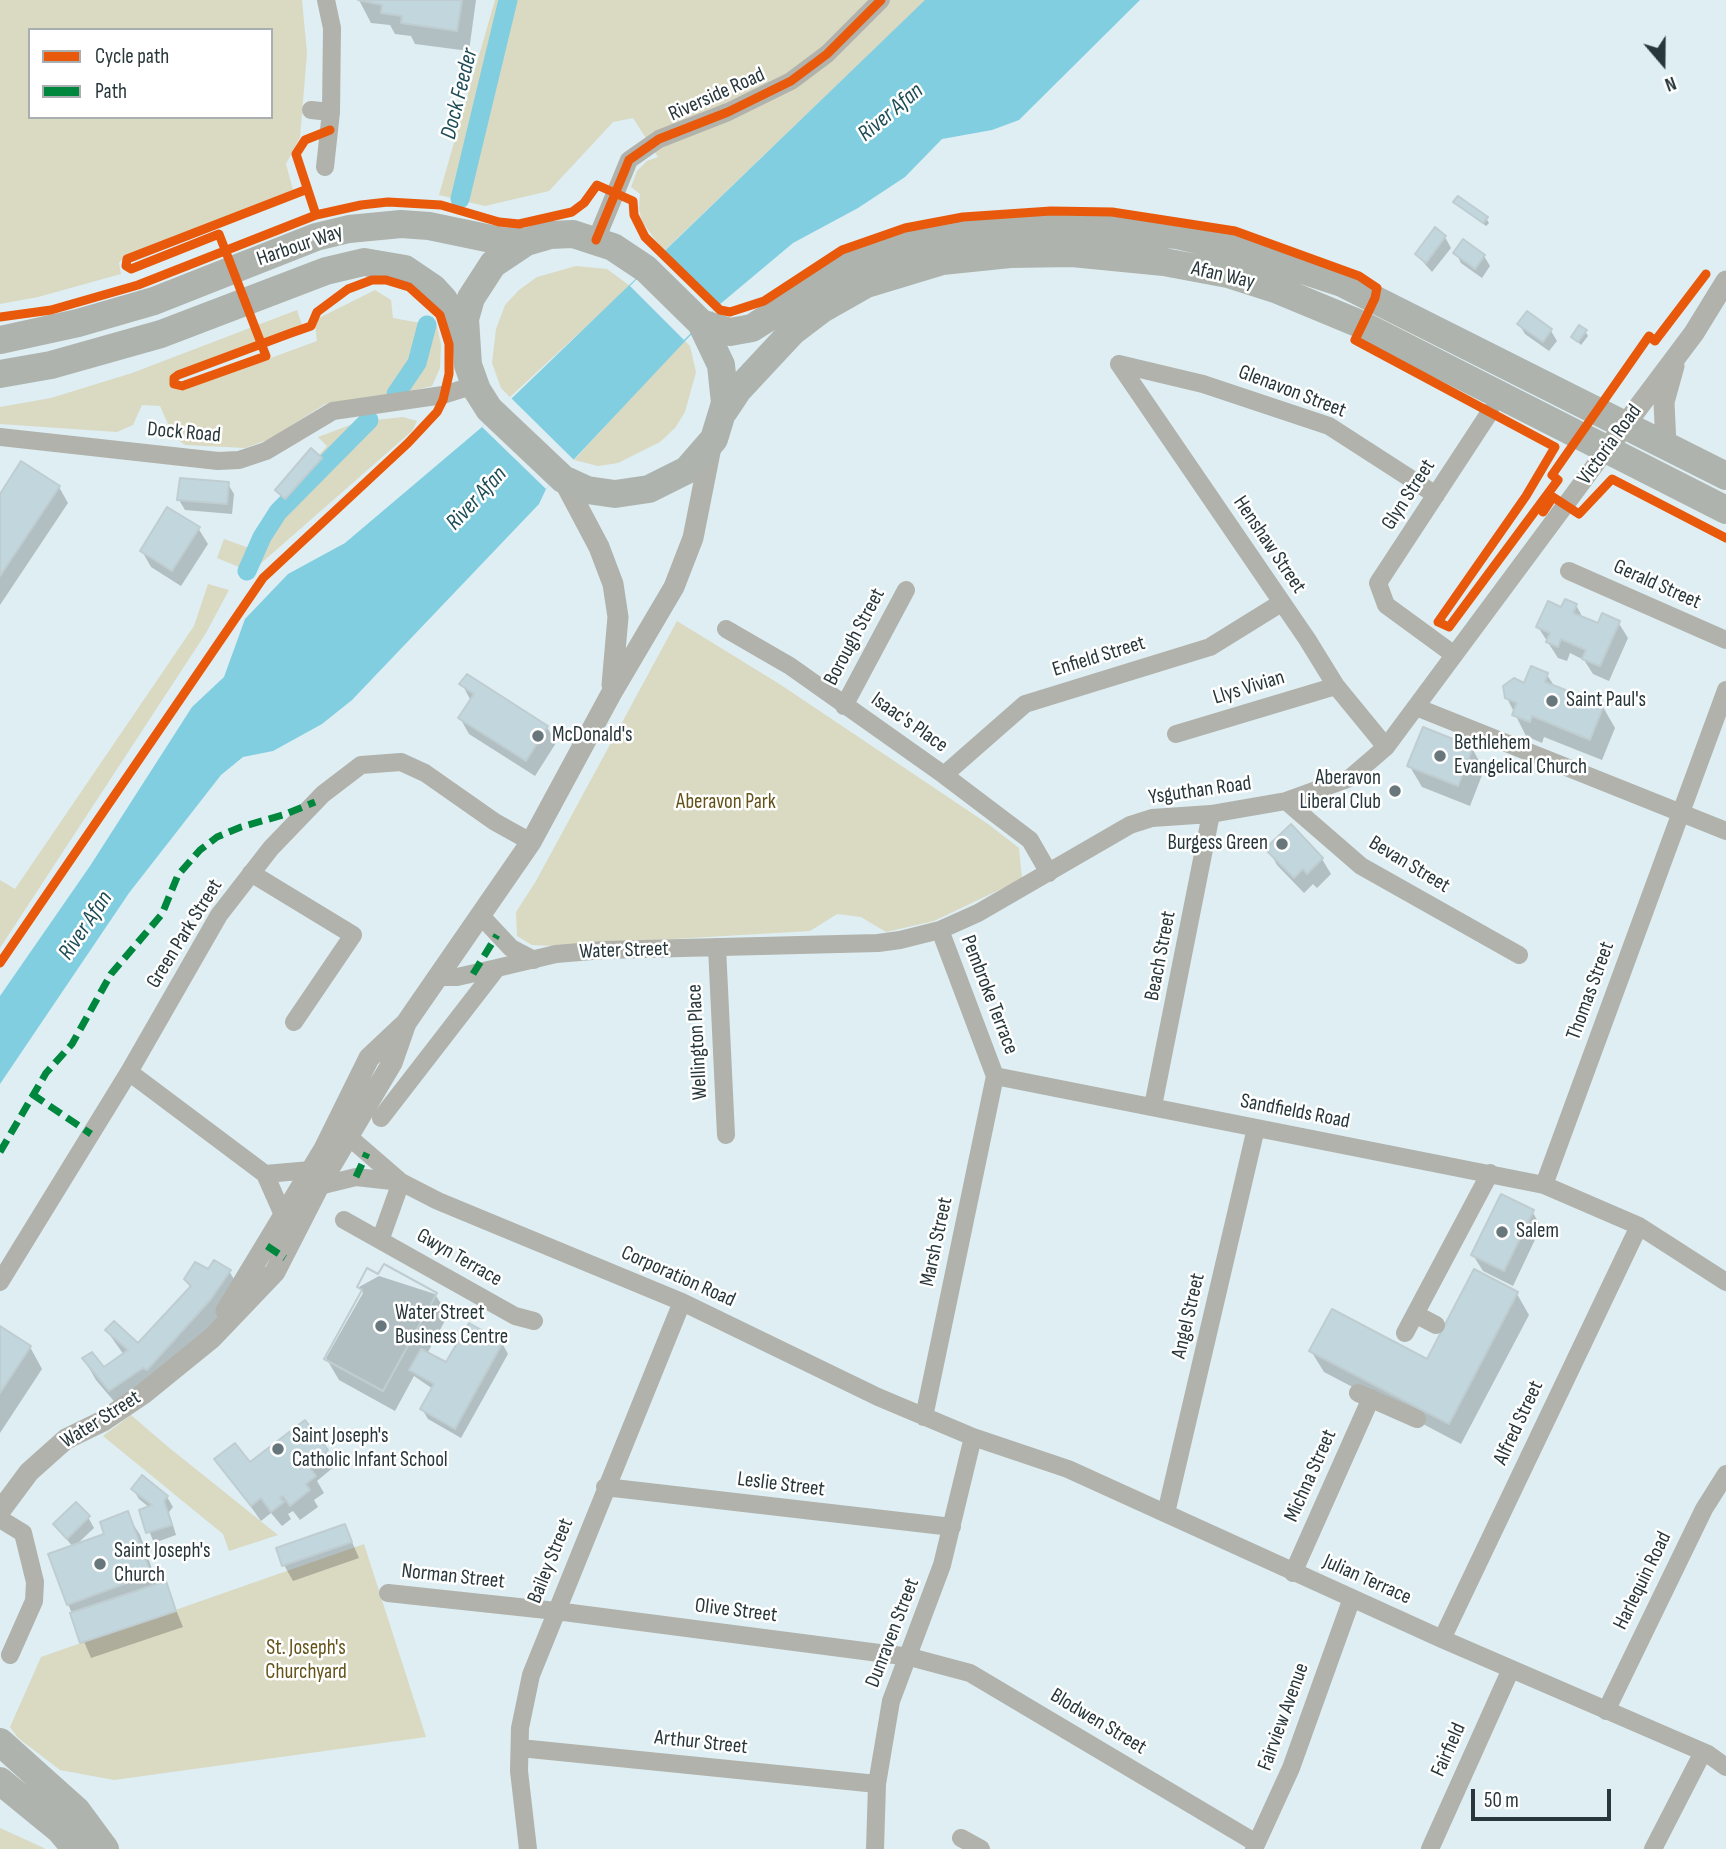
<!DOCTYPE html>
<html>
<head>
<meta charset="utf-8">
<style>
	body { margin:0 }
	#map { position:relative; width:1726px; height:1849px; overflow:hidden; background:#deeef3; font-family:"Sofia Sans Condensed",sans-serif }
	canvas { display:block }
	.legend { position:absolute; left:28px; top:28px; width:245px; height:91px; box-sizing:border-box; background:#fff; border:2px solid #a9afb1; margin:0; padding:9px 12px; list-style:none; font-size:21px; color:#28373b }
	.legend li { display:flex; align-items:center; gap:14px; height:35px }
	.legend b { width:35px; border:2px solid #a9afb1 }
	.north { position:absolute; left:1628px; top:28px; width:70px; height:70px; -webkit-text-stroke:5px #fff; paint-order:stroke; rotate:160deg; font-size:19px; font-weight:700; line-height:28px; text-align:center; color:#28373b }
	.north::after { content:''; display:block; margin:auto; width:24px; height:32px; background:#28373b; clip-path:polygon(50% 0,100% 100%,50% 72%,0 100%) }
	.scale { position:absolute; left:1471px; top:1789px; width:140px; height:32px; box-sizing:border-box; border:4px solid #28373b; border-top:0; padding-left:9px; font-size:21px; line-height:24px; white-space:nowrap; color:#28373b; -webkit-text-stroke:5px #fff; paint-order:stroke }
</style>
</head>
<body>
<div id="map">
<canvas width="1726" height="1849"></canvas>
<ul class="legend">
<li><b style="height:9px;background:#e8590c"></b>Cycle path</li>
<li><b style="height:9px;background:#00873e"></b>Path</li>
</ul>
<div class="north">N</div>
<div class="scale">50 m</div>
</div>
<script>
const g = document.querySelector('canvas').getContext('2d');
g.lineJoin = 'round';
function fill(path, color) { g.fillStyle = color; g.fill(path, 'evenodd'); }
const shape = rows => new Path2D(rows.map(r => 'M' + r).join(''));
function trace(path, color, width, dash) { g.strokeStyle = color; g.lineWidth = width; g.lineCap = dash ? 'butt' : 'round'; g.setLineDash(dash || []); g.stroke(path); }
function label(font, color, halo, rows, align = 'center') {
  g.font = font + ' "Sofia Sans Condensed",sans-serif'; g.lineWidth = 5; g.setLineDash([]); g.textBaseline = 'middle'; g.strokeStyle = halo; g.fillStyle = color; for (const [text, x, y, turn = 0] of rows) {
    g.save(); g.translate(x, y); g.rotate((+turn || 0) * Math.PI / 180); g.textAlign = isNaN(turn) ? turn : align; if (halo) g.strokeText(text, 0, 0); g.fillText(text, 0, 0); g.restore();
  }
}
fill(shape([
	[0,0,302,0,307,53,300,137,286,164,293,190,125,256,119,263,121,274,38,297,0,304],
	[30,30,271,30,271,117,30,117],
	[495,0,960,0,884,40,664,251,642,222,639,209,640,194,631,187,637,171,647,161,658,157,633,118,613,122,549,191,485,206,439,195],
	[576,266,607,269,630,286,510,397,501,388,492,363,496,329,505,305,519,290,537,277],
	[375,290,391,300,393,318,437,326,441,345,440,368,432,386,396,394,325,404,270,439,245,448,185,445,174,437,160,406,142,405,133,425,117,432,0,424,0,407,51,398,132,373,297,310,302,325,173,373,170,385,181,391,317,341,315,324,319,318],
	[684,340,690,346,696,372,685,412,675,428,660,442,618,463,598,466,574,460],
	[403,417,417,421,412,431,251,572,217,558,224,539,252,549,271,516,322,458,319,455,327,446,318,437,358,422],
	[208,584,229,590,206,633,0,948,0,880,15,889,194,626],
	[677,621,781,685,988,824,1019,848,1022,879,934,921,886,932,861,917,837,914,810,931,553,946,532,945,517,936,516,912,536,881],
	[131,1415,167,1446,278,1535,229,1551,223,1534,103,1436],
	[364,1544,426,1737,114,1780,60,1770,18,1738,10,1727,41,1657],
	[0,1828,44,1848,45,1849,0,1849]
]), '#dad9c2');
fill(shape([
	[925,0,1140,0,1019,120,992,130,942,139,905,177,858,208,793,243,719,305,546,489,539,504,352,700,322,724,273,751,243,757,221,775,129,893,0,1084,0,996,90,866,192,707,224,677,245,619,288,574,345,543,482,427]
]), '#81cee1');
fill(shape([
	[664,251,719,305,684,340,630,286],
	[510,397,574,460,546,489,482,427]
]), '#deeef3');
fill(shape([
	[359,0,476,0,469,51,415,44,411,36,395,34,390,25,371,23],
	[1455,202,1486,218,1489,223,1486,226],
	[1445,237,1451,248,1432,272,1417,255],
	[1456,253,1484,256,1490,266,1482,278,1461,263],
	[1519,324,1551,331,1557,341,1549,351,1525,334],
	[1585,331,1588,336,1581,345,1573,337],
	[321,459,327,469,292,508,277,490],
	[228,484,234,494,232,514,185,510,179,500],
	[59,487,68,503,0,605,0,497],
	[198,528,208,544,181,586,151,567,142,551],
	[1576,605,1584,620,1599,626,1618,622,1628,638,1609,681,1593,674,1584,660,1570,653,1567,661,1558,658,1538,627,1562,610],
	[1547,675,1555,687,1603,707,1615,728,1602,760,1544,737,1542,743,1526,736,1507,698],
	[467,676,547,727,556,743,535,776,469,734,460,718,471,701,462,684],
	[1472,748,1484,770,1470,806,1422,787,1409,765],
	[1268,849,1322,859,1331,874,1317,888,1313,884,1304,893,1277,865],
	[1532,1211,1541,1227,1513,1286,1483,1271,1473,1255],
	[208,1271,229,1271,242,1292,223,1321,123,1412,96,1380,84,1359,104,1370,124,1355,107,1331,138,1345,191,1289,186,1279],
	[379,1276,435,1294,448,1315,427,1354,447,1365,502,1343,508,1354,461,1438,428,1419,422,1409,433,1389,414,1376,395,1411,339,1380,326,1358,363,1293,359,1287],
	[1517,1294,1529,1315,1461,1444,1324,1372,1311,1351,1428,1361],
	[0,1328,30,1347,42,1369,0,1433],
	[326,1451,335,1466,317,1481,324,1493,314,1500,318,1507,300,1520,293,1511,288,1514,291,1519,282,1526,271,1513,261,1521,217,1459,250,1464],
	[133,1489,167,1497,173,1507,169,1512,176,1535,154,1543,141,1511,150,1508,139,1499],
	[127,1514,140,1535,158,1586,165,1583,183,1627,91,1658,68,1604,73,1547,55,1525,88,1517,94,1528,75,1546,106,1535],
	[345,1526,359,1558,293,1581,284,1565]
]), '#0003');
trace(shape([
	[460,199,508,0],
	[396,394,417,363,427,325],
	[247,571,262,537,278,512,369,420]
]), '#81cee1', 19);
const building = shape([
	[358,0,462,0,457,31,401,23,402,16,381,13,382,5,358,0],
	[1458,196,1488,217,1483,223,1453,202,1458,196],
	[1435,227,1446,236,1426,263,1415,254,1435,227],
	[1463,239,1485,255,1475,269,1453,253,1463,239],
	[1527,311,1552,329,1543,342,1517,324,1527,311],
	[1579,325,1587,330,1578,342,1571,337,1579,325],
	[311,448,322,458,285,499,275,490,311,448],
	[21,461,60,486,0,576,0,494,21,461],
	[180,478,229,482,227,504,177,500,180,478],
	[167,507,200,527,172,571,140,551,167,507],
	[1565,599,1577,604,1573,613,1598,623,1602,613,1620,621,1600,666,1582,659,1586,650,1561,639,1558,647,1546,642,1550,633,1536,627,1548,601,1561,607,1565,599],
	[1531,666,1548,673,1545,682,1604,705,1590,740,1532,716,1530,722,1512,715,1517,703,1505,698,1503,686,1514,678,1524,683,1531,666],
	[467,674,548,726,526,761,458,718,474,694,459,684,467,674],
	[1423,727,1473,747,1458,786,1407,766,1423,727],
	[1291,824,1323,858,1307,874,1303,869,1294,878,1265,849,1291,824],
	[1501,1194,1534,1210,1504,1271,1471,1255,1501,1194],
	[214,1260,231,1270,211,1299,147,1370,143,1368,109,1391,82,1358,92,1352,104,1367,128,1350,105,1330,114,1321,138,1343,191,1286,184,1279,195,1262,208,1269,214,1260],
	[384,1264,437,1293,383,1391,324,1359,362,1290,357,1287,367,1268,378,1274,384,1264],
	[384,1264,437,1293,383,1391,324,1359,362,1290,357,1287,367,1268,378,1274,384,1264],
	[1474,1269,1518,1292,1449,1424,1309,1351,1332,1309,1427,1359,1474,1269],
	[469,1323,503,1342,455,1429,420,1409,434,1384,409,1370,421,1349,446,1362,469,1323],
	[0,1326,31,1346,0,1393,0,1326],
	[305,1420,328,1450,308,1465,316,1476,306,1484,310,1490,290,1506,283,1496,280,1498,284,1502,271,1512,261,1498,251,1506,214,1459,235,1443,250,1462,305,1420],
	[142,1475,168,1496,164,1501,172,1525,146,1533,139,1510,152,1505,131,1489,142,1475],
	[76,1502,90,1516,67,1539,53,1524,76,1502],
	[128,1511,151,1574,67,1605,48,1554,104,1534,100,1522,128,1511],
	[345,1524,352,1542,282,1566,276,1548,345,1524],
	[166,1581,176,1611,80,1643,70,1613,166,1581]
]);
fill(building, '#c2d7dd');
trace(building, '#bfcdd1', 2);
trace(shape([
	[311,110,331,112],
	[325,167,331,112,332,28,326,0],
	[596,240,629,160,659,139,728,112,791,81,827,54,881,0],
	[1119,364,1307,639,1336,686,1386,747],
	[1119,364,1203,384,1329,426,1436,495],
	[0,437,218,461,239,460,266,451,333,411,443,395,475,385],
	[1569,571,1726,640],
	[726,629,790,666,944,775,1030,840,1049,873],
	[1453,654,1386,605,1378,583,1490,412],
	[844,706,906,590],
	[1416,707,1726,831],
	[1176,734,1336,686],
	[944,775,1025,704,1210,647,1281,603],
	[1286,801,1361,866,1519,955],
	[251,873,353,935,294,1022],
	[481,916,511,948,534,960],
	[940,930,995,1076],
	[717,947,726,1135],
	[436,977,457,977,497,968],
	[129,1072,265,1174,284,1217],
	[995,1076,1544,1185,1639,1226,1726,1282],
	[1153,1106,1211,814],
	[381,1118,497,968,556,954,604,950,878,943,900,940,940,930,978,913,1130,825,1152,818,1211,814,1286,801,1350,778,1386,747,1607,449],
	[349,1137,401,1182,381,1238],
	[265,1174,311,1170],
	[1544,1185,1726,690],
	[319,1186,356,1177,401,1182,438,1201,682,1302,878,1397,973,1437,1068,1469,1442,1639,1708,1754,1726,1767],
	[344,1220,515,1316,534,1321],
	[0,1282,129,1072,219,915,271,848,323,794,361,765,401,762,425,773,495,822,531,842],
	[1415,1314,1436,1325],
	[1405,1333,1490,1173],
	[1358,1393,1417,1419],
	[924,1417,995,1076],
	[605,1487,952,1527],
	[1166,1513,1256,1128],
	[0,1519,23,1533,35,1582,34,1601,10,1655],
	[1293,1573,1371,1398],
	[388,1593,556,1611,910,1657,970,1673,1256,1843],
	[1442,1639,1639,1226],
	[1606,1711,1704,1509,1726,1474],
	[520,1748,877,1784],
	[961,1838,981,1849],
	[528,1849,519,1771,520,1728,531,1675,682,1302],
	[875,1849,877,1784,891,1701,942,1565,973,1437],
	[1254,1849,1291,1768,1352,1598],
	[1430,1849,1511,1669],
	[1653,1849,1703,1752]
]), '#b0b2ab', 18);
trace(shape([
	[1666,446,1664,402,1674,366],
	[1607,449,1694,333,1726,281],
	[563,479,599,547,613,584,618,617,612,685],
	[226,1311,324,1149,369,1058,404,1025],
	[0,1511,29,1472,66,1439,103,1421,143,1394,212,1338,275,1272,319,1186,392,1063,406,1023,531,842,611,694,674,587,693,538,712,442]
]), '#b0b2ab', 21);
trace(shape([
	[573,234,613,247,646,269,701,323,721,365,725,403,714,439,687,470,649,489,615,494,587,490,563,479,489,409,477,390,468,365,465,319,471,298,493,264,526,242,550,235,573,234],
	[701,323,730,332,752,328,858,260,947,234,1008,227,1066,226,1177,235,1239,249,1342,283,1726,476],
	[0,340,78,323,154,301,316,237,349,229,401,224,429,226,501,241,526,242],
	[0,374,51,365,161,334,326,271,364,262,405,269,433,288,444,300,462,343],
	[724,411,738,390,793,331,822,309,866,284,942,261,1010,254,1072,253,1164,262,1228,274,1278,290,1360,324,1726,510],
	[0,1742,77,1811,105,1849],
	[0,1781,60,1830,76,1849]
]), '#aeb3ad', 28);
trace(shape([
	[473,974,497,935],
	[32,1094,91,1134],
	[0,1152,46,1073,72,1044,111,974,162,914,178,875,200,850,217,837,241,827,283,815,315,802],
	[356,1177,367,1153],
	[267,1246,285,1258]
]), '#00873e', 7, [14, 7]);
trace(shape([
	[316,215,296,154,305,140,330,130],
	[596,240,629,160,659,139,728,112,791,81,827,54,881,0],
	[0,317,51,310,138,285,316,215,361,205,388,202,441,205,499,222,519,224,572,212,584,203,597,185,633,201,634,215,645,237,720,310,730,312,764,301,842,250,905,228,963,217,1051,211,1112,212,1235,231,1359,276,1377,288,1375,298,1355,340,1555,447,1526,496,1438,622,1449,627,1558,480,1552,475,1649,336,1655,341,1706,274],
	[1543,512,1553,497,1579,514,1612,479,1726,538],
	[0,963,263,578,408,443,437,412,443,400,449,374,449,344,440,315,409,287,386,280,372,280,348,289,317,312,311,326,291,333,178,375,174,378,174,384,182,386,266,356,219,234,131,269,126,266,127,259,305,190]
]), '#e8590c', 9);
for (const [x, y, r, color] of [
	[1552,701,7,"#68777b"],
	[538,736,7,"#68777b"],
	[1440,756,7,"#68777b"],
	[1395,791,7,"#68777b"],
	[1282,844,7,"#68777b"],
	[1502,1232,7,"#68777b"],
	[381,1326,7,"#68777b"],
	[278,1449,7,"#68777b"],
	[100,1564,7,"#68777b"]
]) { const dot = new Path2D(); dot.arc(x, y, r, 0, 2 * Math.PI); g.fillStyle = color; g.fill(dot); trace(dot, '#fff', 2.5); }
label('21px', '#28373b', '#fff', [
	["Riverside Road",717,95,-24],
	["Harbour Way",300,246,-19],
	["Afan Way",1223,276,13],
	["Glenavon Street",1292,392,21],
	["Dock Road",184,433,5],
	["Victoria Road",1610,445,-54],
	["Glyn Street",1409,495,-57],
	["Henshaw Street",1269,545,56],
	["Gerald Street",1657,585,24],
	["Borough Street",855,637,-62],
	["Enfield Street",1099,657,-17],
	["Llys Vivian",1249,688,-17],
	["Isaac's Place",909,723,35],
	["Ysguthan Road",1200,791,-8],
	["Bevan Street",1409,865,31],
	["Green Park Street",185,934,-58],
	["Water Street",624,951,-2],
	["Beach Street",1161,956,-79],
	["Thomas Street",1591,991,-70],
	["Pembroke Terrace",989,995,69],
	["Wellington Place",698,1042,-93],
	["Sandfields Road",1295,1112,11],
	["Marsh Street",937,1242,-78],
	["Gwyn Terrace",459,1258,30],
	["Corporation Road",678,1277,24],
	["Angel Street",1189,1316,-77],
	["Water Street",101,1420,-32],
	["Alfred Street",1519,1423,-65],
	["Michna Street",1311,1476,-66],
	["Leslie Street",781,1485,7],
	["Bailey Street",551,1561,-68],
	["Norman Street",453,1577,6],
	["Julian Terrace",1367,1580,24],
	["Harlequin Road",1643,1581,-64],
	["Olive Street",736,1611,7],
	["Dunraven Street",893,1633,-69],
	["Fairview Avenue",1284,1717,-70],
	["Blodwen Street",1098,1722,31],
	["Arthur Street",701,1743,6],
	["Fairfield",1449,1750,-66]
]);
label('21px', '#28373b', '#fff', [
	["Saint Paul's",1566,701],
	["McDonald's",552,736],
	["Bethlehem",1454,744],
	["Evangelical Church",1454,768],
	["Aberavon",1381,779,"right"],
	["Liberal Club",1381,803,"right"],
	["Burgess Green",1268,844,"right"],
	["Salem",1516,1232],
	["Water Street",395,1314],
	["Business Centre",395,1338],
	["Saint Joseph's",292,1437],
	["Catholic Infant School",292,1461],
	["Saint Joseph's",114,1552],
	["Church",114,1576]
], 'left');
label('21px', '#645318', '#fff', [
	["Aberavon Park",726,803],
	["St. Joseph's",306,1649],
	["Churchyard",306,1673]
]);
label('italic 23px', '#1f4d57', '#fff', [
	["Dock Feeder",460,94,-76],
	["River Afan",891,113,-40],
	["River Afan",477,499,-47],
	["River Afan",86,926,-56]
]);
</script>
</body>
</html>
